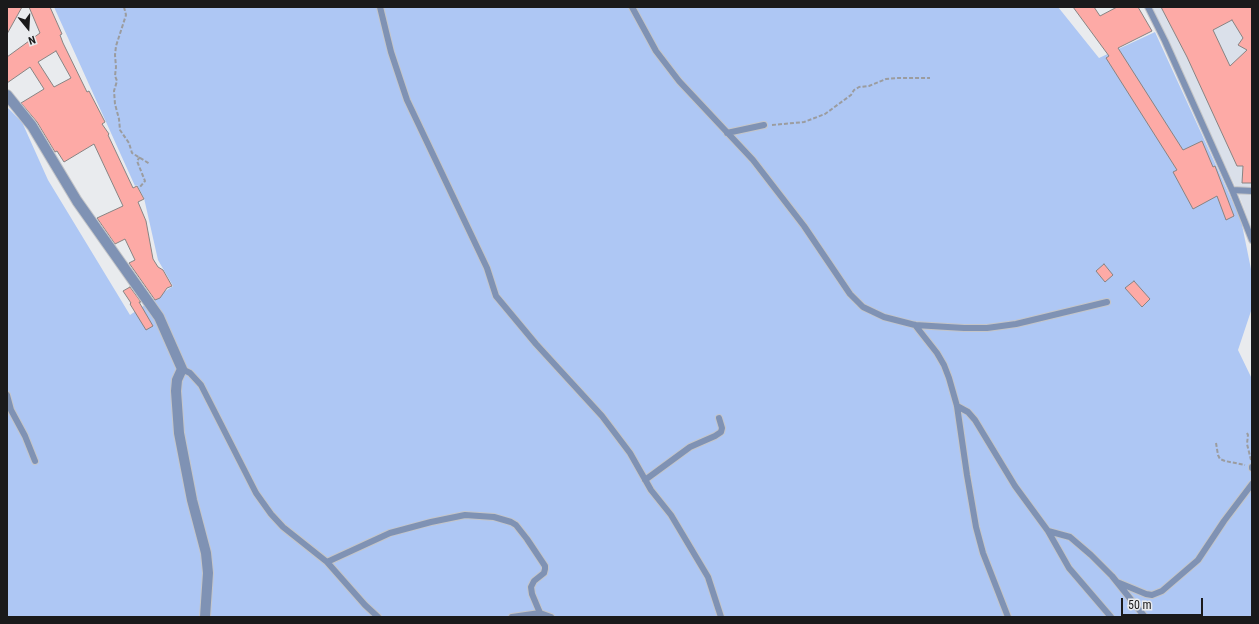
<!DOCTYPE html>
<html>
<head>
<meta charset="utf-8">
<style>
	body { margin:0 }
	#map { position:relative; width:1259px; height:624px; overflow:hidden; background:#e9ebee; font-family:"Roboto Condensed",sans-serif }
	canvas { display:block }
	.frame { position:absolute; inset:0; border:8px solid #1a1a1b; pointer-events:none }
	.north { position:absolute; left:8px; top:8px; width:40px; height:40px; -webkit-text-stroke:3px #e9ebee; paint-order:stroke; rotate:162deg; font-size:11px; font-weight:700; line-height:16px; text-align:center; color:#1a1a1b }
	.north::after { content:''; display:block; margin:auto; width:14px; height:18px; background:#1a1a1b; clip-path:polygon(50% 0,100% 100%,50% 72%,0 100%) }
	.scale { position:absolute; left:1121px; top:598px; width:82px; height:18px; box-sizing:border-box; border:2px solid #1a1a1b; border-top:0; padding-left:5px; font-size:12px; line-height:14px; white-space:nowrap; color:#1a1a1b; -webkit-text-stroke:3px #e9ebee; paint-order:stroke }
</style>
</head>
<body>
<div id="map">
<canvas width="1259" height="624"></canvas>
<div class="frame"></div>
<div class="north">N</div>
<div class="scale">50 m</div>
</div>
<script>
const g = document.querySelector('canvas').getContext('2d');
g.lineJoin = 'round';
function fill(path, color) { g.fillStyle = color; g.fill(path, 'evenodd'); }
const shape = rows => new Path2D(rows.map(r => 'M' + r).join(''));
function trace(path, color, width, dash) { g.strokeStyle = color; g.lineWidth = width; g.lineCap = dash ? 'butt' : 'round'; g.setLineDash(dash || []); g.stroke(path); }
fill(shape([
	[1150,7,1252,7,1252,230,1238,192]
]), '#dae0ea');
fill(shape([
	[54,7,1058,7,1099,58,1155,32,1241,220,1252,274,1252,308,1238,350,1252,379,1252,617,7,617,7,107,22,122,48,180,130,315,173,286,158,260,144,198,137,185,135,186]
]), '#aec7f4');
const building = shape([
	[7,7,22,7,7,34,7,7],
	[29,7,50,7,62,34,60,35,63,43,87,92,89,91,105,122,102,124,109,134,108,135,133,188,137,186,144,199,138,202,146,221,153,259,158,267,163,270,172,286,167,288,160,298,155,300,129,263,135,260,125,239,115,244,97,218,123,206,94,144,64,162,57,151,55,152,37,122,21,103,44,89,30,67,7,83,7,57,40,33,29,7],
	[56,51,71,78,54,87,38,62,56,51],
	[1073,7,1094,7,1100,16,1117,7,1138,7,1152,31,1118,48,1183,150,1202,141,1213,167,1215,166,1234,216,1226,220,1217,196,1193,209,1173,172,1177,170,1106,58,1109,56,1073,7],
	[1161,7,1252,7,1252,183,1242,183,1243,166,1237,166,1187,57,1161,7],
	[1232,20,1243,38,1238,45,1247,50,1230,66,1213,30,1232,20],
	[1104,264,1113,275,1105,282,1096,271,1104,264],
	[1134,281,1150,299,1142,307,1125,288,1134,281],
	[130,287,141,302,139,302,153,326,146,330,130,304,131,303,123,291,130,287]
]);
fill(building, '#fdaaa6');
trace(building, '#888483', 1);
const lane = shape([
	[380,7,391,52,407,100,487,268,496,296,536,344,602,416,630,453,651,490,671,515,708,577,721,617],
	[632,7,656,51,679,81,753,160,804,226,850,294,863,307,884,317,915,325,964,328,987,328,1016,324,1107,302],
	[1148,7,1165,41,1232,190,1252,240],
	[727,133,764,125],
	[1232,190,1252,191],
	[915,325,937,353,944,365,949,378,957,406,967,475,976,527,983,553,1008,617],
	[182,369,190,373,201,385,256,493,271,514,283,527,327,562],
	[7,395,11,410,25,436,35,461],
	[957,406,968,412,975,420,1015,486,1048,531,1070,537,1091,555,1112,576,1145,617],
	[1252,467,1252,468],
	[645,480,690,447,715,436,721,432,722,428,719,418],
	[1048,531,1069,568,1111,617],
	[1117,582,1146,594,1152,595,1162,591,1198,560,1224,521,1252,484],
	[540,613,551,617],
	[378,617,365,605,327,562,390,533,431,522,465,515,494,517,511,522,516,525,527,539,545,566,545,569,544,573,534,581,531,587,532,594,540,613,512,617]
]);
const street = shape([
	[7,95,32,126,77,201,159,317,182,369,177,380,176,391,179,433,192,500,206,553,208,573,205,617]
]);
trace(lane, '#c4c5c8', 8);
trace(street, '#c4c5c8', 12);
trace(shape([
	[124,7,126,15,116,46,115,55,116,67,115,76,117,81,114,91,115,104,119,119,120,130,129,143,132,153,150,164],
	[772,125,804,122,825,114,851,95,854,90,859,87,869,86,886,79,897,78,930,78],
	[140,157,137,161,145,181,140,187],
	[1247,433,1248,435,1247,444,1251,460],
	[1216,443,1218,455,1220,459,1225,461,1245,465]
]), '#9b9c9f', 2, [4, 2]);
trace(lane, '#7f92b4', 6);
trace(street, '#7f92b4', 10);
</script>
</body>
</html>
